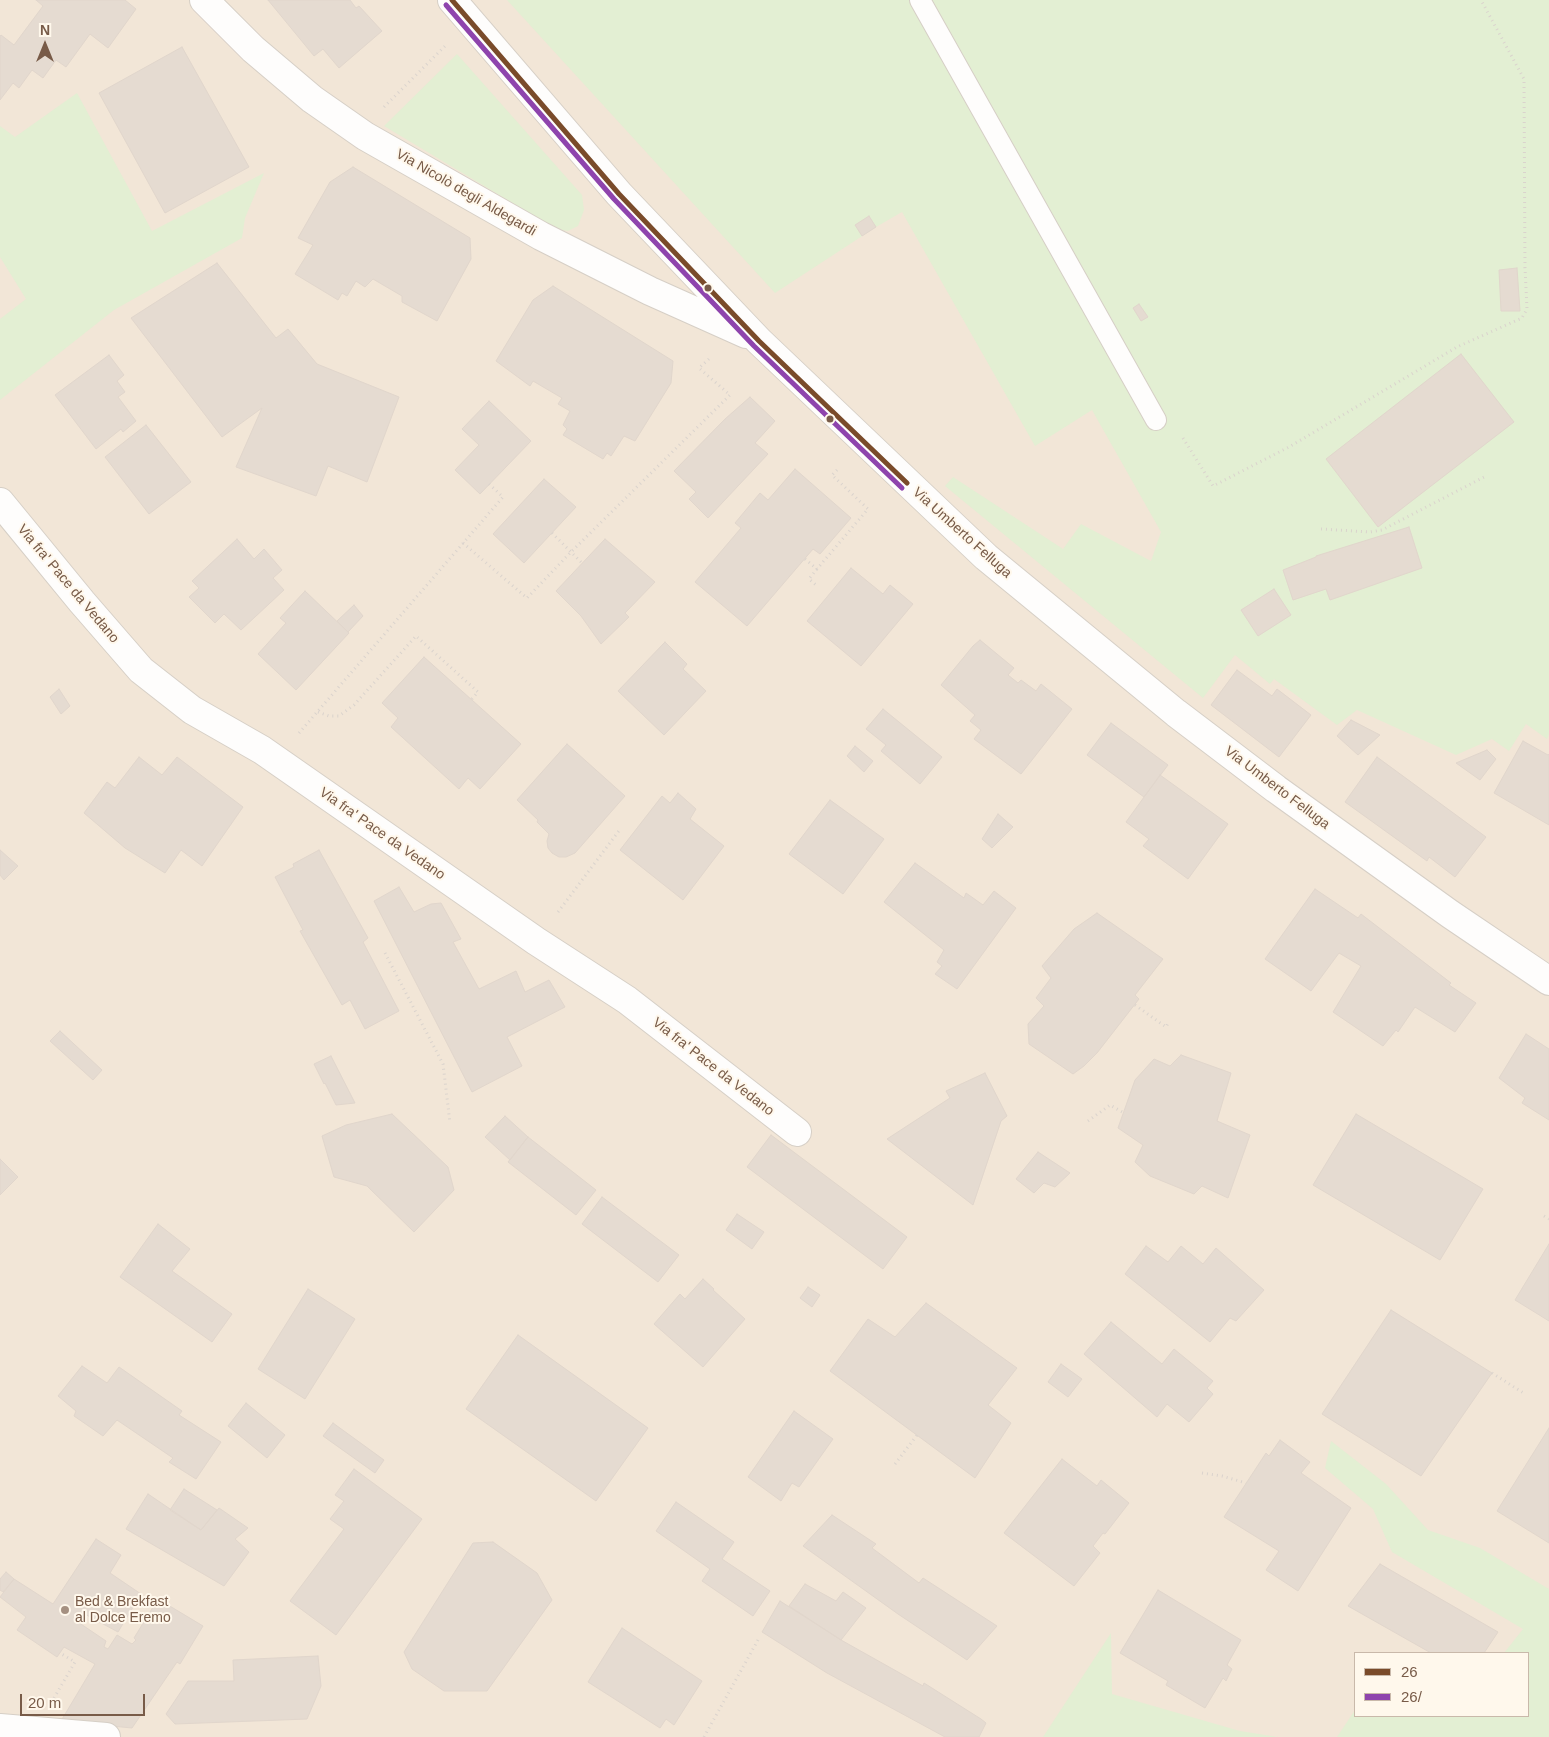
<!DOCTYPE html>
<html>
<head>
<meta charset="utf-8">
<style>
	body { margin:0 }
	#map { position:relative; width:1549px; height:1737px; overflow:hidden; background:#f8f3ea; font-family:Arial,sans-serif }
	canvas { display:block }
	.legend { position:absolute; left:1354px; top:1652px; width:175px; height:65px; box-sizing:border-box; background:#fff8ec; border:1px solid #c9b9aa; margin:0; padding:6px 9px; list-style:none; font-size:15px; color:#785b48 }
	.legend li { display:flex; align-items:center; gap:10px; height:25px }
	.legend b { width:25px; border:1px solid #c9b9aa }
	.north { position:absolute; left:20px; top:20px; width:50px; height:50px; -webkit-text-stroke:4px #fff8ec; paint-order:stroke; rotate:0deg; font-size:14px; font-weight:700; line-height:20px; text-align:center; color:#785b48 }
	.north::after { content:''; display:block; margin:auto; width:18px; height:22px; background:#785b48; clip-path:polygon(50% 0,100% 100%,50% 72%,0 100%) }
	.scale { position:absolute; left:20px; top:1694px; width:125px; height:22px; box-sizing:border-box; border:2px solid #785b48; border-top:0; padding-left:6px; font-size:15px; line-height:18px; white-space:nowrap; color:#785b48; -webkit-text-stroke:4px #fff8ec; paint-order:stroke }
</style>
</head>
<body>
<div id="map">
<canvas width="1549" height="1737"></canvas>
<ul class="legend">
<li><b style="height:6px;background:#7a4b2a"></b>26</li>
<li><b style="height:6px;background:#8e44ad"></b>26/</li>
</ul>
<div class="north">N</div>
<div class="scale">20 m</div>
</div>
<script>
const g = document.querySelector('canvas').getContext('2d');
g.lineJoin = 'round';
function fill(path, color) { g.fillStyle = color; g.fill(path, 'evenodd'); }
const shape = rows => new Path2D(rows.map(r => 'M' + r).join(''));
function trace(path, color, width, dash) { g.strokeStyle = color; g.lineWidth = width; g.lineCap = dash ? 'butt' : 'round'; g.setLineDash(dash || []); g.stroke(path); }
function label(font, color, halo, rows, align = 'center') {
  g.font = font + ' Arial,sans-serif'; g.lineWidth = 4; g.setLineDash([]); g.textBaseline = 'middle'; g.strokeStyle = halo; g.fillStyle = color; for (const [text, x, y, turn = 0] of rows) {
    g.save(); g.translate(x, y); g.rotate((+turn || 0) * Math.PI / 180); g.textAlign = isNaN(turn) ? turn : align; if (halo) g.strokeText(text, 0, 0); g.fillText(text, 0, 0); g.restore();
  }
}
fill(shape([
	[0,0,1549,0,1549,1737,0,1737],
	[1355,1653,1528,1653,1528,1716,1355,1716]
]), '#f2e6d7');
fill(shape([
	[507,0,1549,0,1549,735,1547,739,1526,724,1509,751,1492,739,1456,755,1357,710,1337,725,1274,679,1270,684,1235,655,1203,698,945,486,953,477,1063,549,1081,524,1151,561,1161,532,1092,410,1035,446,902,212,876,227,775,293],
	[457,54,582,195,584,210,578,226,568,231,556,229,384,126],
	[77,93,152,231,264,173,245,218,242,238,114,310,0,400,0,319,26,299,0,257,0,126,15,137],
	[1331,1441,1386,1484,1428,1530,1480,1548,1549,1589,1549,1737,1337,1737,1355,1710,1355,1716,1528,1716,1528,1653,1504,1653,1523,1629,1392,1552,1373,1509,1325,1468],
	[1111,1633,1112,1694,1240,1731,1278,1737,1043,1737]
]), '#e3efd3');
const building = shape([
	[36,0,125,0,136,9,108,48,90,34,66,67,56,60,43,78,32,70,19,88,13,83,0,100,0,36,1,35,14,45,43,6,36,0],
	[268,0,350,0,356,8,359,6,382,31,339,68,323,49,314,56,268,0],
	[182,47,249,167,165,213,99,93,182,47],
	[353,167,470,238,471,259,437,321,402,302,402,296,373,279,365,287,356,281,347,296,342,293,338,300,295,274,313,245,298,238,330,182,353,167],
	[869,216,876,227,862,236,855,225,869,216],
	[217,263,276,338,288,329,317,364,399,397,367,482,328,466,316,496,236,467,262,408,222,437,131,318,217,263],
	[1517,268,1520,311,1501,311,1499,270,1517,268],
	[553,286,673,361,671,383,635,441,624,436,611,456,607,453,603,459,563,435,567,429,563,425,570,411,558,404,562,398,533,381,530,386,496,361,533,300,553,286],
	[1139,304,1148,317,1141,321,1133,308,1139,304],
	[1461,354,1514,422,1378,527,1326,459,1461,354],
	[109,355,124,375,117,381,125,392,118,397,136,421,123,432,121,429,96,449,55,395,109,355],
	[750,397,775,421,755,443,768,454,708,518,689,499,696,492,674,471,725,419,750,397],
	[489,401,531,441,480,494,455,470,479,445,462,429,489,401],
	[146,425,191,482,149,514,105,457,146,425],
	[795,469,851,518,820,554,813,549,747,626,695,582,741,528,735,523,760,493,768,500,795,469],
	[544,479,576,507,524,563,493,534,544,479],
	[1409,527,1422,568,1330,600,1326,589,1293,600,1283,570,1316,557,1316,556,1409,527],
	[237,539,254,559,264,549,282,570,273,578,284,590,241,630,224,614,215,623,189,597,199,588,192,581,237,539],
	[605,539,655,582,625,613,629,617,601,644,581,616,556,591,605,539],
	[851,568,883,594,890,585,913,604,861,666,807,621,851,568],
	[1274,589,1291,615,1258,636,1241,610,1274,589],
	[305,591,349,633,296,690,258,654,286,623,280,618,305,591],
	[354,605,363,616,348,632,337,621,354,605],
	[980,640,1014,668,1008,675,1018,683,1021,680,1036,691,1041,684,1072,709,1021,774,974,739,981,730,970,721,975,715,941,685,973,646,980,640],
	[665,642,687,664,683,669,706,691,664,735,618,691,665,642],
	[424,657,521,744,480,789,468,778,459,789,391,727,398,718,382,703,424,657],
	[1237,670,1272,696,1277,689,1311,715,1279,757,1211,705,1237,670],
	[59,689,70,706,61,714,50,697,59,689],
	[883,709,942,757,920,784,881,751,886,745,866,729,883,709],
	[1351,720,1380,735,1358,755,1337,736,1351,720],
	[1111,723,1168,765,1144,797,1087,755,1111,723],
	[1523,741,1548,755,1549,754,1549,825,1494,793,1523,741],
	[567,744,625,796,575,853,566,857,559,857,552,853,548,848,547,841,549,834,537,822,538,820,517,800,567,744],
	[855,746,873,761,864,772,847,756,855,746],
	[1487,750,1496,759,1480,780,1456,763,1487,750],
	[139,757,162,775,177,757,243,807,202,866,181,850,165,873,125,848,84,813,107,782,115,788,139,757],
	[1377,757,1486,837,1455,877,1429,857,1427,861,1345,802,1377,757],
	[1160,775,1228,824,1188,879,1143,846,1149,839,1126,822,1160,775],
	[678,793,696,809,690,819,724,846,683,900,620,850,662,796,670,803,678,793],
	[830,800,884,839,843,894,789,854,830,800],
	[998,814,1013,827,992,848,982,839,998,814],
	[0,850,18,866,4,880,0,875,0,850],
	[319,850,368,938,363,942,399,1011,365,1029,350,1000,342,1005,300,931,303,930,275,877,294,867,293,864,319,850],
	[915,863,964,898,966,893,983,905,994,891,1016,908,957,989,935,974,942,966,937,962,944,950,884,902,915,863],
	[399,887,414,912,431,904,441,903,461,939,453,942,479,989,516,971,525,992,549,980,565,1007,507,1037,522,1066,472,1092,374,901,399,887],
	[1315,889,1358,918,1361,914,1451,983,1449,985,1476,1003,1455,1032,1415,1007,1398,1032,1396,1030,1383,1046,1333,1012,1361,966,1339,953,1311,991,1265,959,1315,889],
	[1097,913,1163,959,1135,995,1139,999,1097,1053,1084,1066,1073,1074,1029,1044,1028,1024,1044,1006,1036,998,1051,978,1042,966,1074,929,1097,913],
	[60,1031,102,1070,93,1080,50,1041,60,1031],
	[1526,1034,1549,1049,1549,1120,1522,1103,1525,1098,1499,1078,1526,1034],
	[1181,1055,1231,1073,1217,1121,1250,1135,1228,1198,1202,1186,1194,1194,1150,1176,1135,1162,1143,1145,1118,1128,1135,1080,1154,1059,1170,1066,1181,1055],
	[331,1056,355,1103,336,1105,325,1083,324,1084,314,1064,331,1056],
	[985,1073,1007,1116,1001,1121,973,1205,887,1139,950,1098,946,1091,985,1073],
	[392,1114,448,1167,454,1190,414,1232,367,1186,334,1177,322,1136,346,1125,392,1114],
	[1356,1114,1483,1189,1440,1260,1313,1185,1356,1114],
	[505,1116,528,1137,510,1160,485,1137,505,1116],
	[771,1135,907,1237,883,1269,747,1167,771,1135],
	[528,1137,596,1190,576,1215,508,1162,528,1137],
	[1038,1152,1070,1173,1055,1187,1044,1183,1034,1193,1016,1179,1038,1152],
	[0,1159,18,1177,0,1195,0,1159],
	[602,1197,679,1255,658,1282,582,1224,602,1197],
	[737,1214,764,1232,752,1249,726,1230,737,1214],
	[158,1224,190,1249,172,1271,232,1314,212,1342,120,1277,158,1224],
	[1549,1244,1549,1321,1515,1300,1549,1244],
	[1146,1246,1168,1262,1181,1246,1203,1264,1216,1248,1264,1290,1236,1321,1230,1318,1210,1342,1125,1274,1146,1246],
	[703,1279,714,1289,713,1290,745,1319,703,1367,654,1324,680,1294,685,1299,703,1279],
	[808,1287,820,1295,812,1307,800,1298,808,1287],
	[308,1289,355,1319,305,1399,258,1369,308,1289],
	[926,1303,1017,1368,988,1405,1011,1423,975,1478,830,1371,868,1319,895,1337,926,1303],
	[1391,1310,1492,1373,1421,1476,1322,1414,1391,1310],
	[1111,1322,1162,1364,1174,1349,1213,1381,1207,1388,1213,1394,1189,1422,1167,1404,1157,1417,1084,1354,1111,1322],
	[518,1335,648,1428,596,1501,466,1409,518,1335],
	[1061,1364,1082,1379,1068,1397,1048,1382,1061,1364],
	[82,1366,107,1383,119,1367,182,1411,179,1415,221,1442,196,1479,169,1462,173,1458,117,1420,103,1436,74,1416,76,1411,58,1396,82,1366],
	[246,1403,285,1435,267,1458,228,1426,246,1403],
	[794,1411,833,1439,799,1487,792,1483,781,1501,748,1477,794,1411],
	[333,1423,384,1460,375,1473,323,1436,333,1423],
	[1549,1428,1549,1543,1497,1511,1549,1428],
	[1280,1440,1310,1462,1301,1473,1351,1508,1298,1591,1266,1570,1279,1551,1224,1517,1266,1453,1269,1456,1280,1440],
	[1062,1459,1097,1486,1101,1480,1129,1503,1105,1534,1103,1533,1093,1546,1100,1553,1074,1586,1004,1533,1062,1459],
	[354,1469,422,1519,336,1635,290,1601,344,1529,330,1519,344,1501,335,1495,354,1469],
	[184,1489,217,1510,201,1530,170,1510,184,1489],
	[148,1494,201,1530,219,1508,248,1528,235,1539,249,1552,224,1586,126,1529,148,1494],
	[676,1502,734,1542,722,1559,770,1591,753,1616,702,1581,710,1569,656,1531,676,1502],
	[832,1515,876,1544,872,1548,919,1583,923,1578,997,1626,967,1660,898,1614,803,1546,832,1515],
	[96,1539,121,1555,110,1573,141,1594,118,1632,81,1612,75,1620,106,1641,104,1647,108,1649,117,1635,132,1644,136,1640,134,1638,158,1599,203,1626,180,1664,177,1662,132,1728,61,1721,95,1664,64,1647,57,1657,17,1630,26,1617,0,1597,14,1579,53,1604,96,1539],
	[493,1542,537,1573,552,1600,487,1691,444,1691,412,1669,404,1652,473,1543,493,1542],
	[1380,1564,1498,1632,1484,1653,1431,1653,1348,1606,1380,1564],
	[6,1572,14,1579,3,1592,0,1590,0,1579,6,1572],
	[805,1584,836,1601,843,1592,866,1608,841,1640,789,1606,805,1584],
	[1158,1590,1241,1640,1227,1665,1232,1669,1226,1681,1223,1678,1205,1708,1166,1685,1168,1681,1120,1653,1158,1590],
	[780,1601,841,1640,923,1686,924,1683,981,1719,986,1723,979,1737,945,1737,827,1673,762,1632,780,1601],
	[622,1628,702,1681,674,1725,666,1719,660,1728,588,1682,622,1628],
	[318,1656,321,1686,307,1719,175,1724,166,1714,188,1681,234,1681,233,1660,318,1656]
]);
fill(building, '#e5dbd1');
trace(building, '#e1d6cc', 1);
const service = shape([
	[920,0,1156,420]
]);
const minor = shape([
	[204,0,253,49,312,99,365,136,541,236,650,291,746,334],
	[452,0,619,194,759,341,986,557,1176,713,1276,789,1450,914,1549,981],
	[0,502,82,602,141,670,192,710,262,750,536,941,627,1000,797,1132],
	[0,1728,106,1737]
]);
trace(service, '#d6cfc6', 22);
trace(minor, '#d6cfc6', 30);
trace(shape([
	[384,107,445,46],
	[1183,438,1213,486,1289,447,1457,347,1522,318,1527,309,1525,268,1524,79,1481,0],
	[1321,529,1370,532,1382,530,1486,476],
	[552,533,582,563],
	[463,543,527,598,571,552,730,395,699,368,710,358],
	[805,559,817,569,868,509,832,475,839,468],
	[817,569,809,579,817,586],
	[318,712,329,716,339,716,354,705,416,636,478,692,471,700],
	[299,733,503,497,489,484],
	[558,912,621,828],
	[385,953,443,1064,450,1123],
	[1135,1005,1166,1027,1168,1023],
	[1088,1121,1110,1105,1124,1113],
	[1544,1216,1549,1219],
	[1492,1373,1525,1394],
	[895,1464,917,1435],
	[1202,1473,1222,1476,1246,1483],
	[54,1698,75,1662,60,1653],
	[704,1737,758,1640]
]), '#dad3cd', 3, [1, 4]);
trace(service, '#fefdfc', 20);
trace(minor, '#fefdfc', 28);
trace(shape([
	[452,0,619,194,759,341,907,483]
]), '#7a4b2a', 5);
trace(shape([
	[446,5,614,199,754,346,902,488]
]), '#8e44ad', 5);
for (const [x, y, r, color] of [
	[708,288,4.5,"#785b48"],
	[830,419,4.5,"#785b48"],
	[65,1610,5,"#a59081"]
]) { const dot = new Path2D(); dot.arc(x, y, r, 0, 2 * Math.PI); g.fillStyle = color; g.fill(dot); trace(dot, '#fff8ec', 2); }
label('14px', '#785b48', '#fff8ec', [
	["Via Nicolò degli Aldegardi",466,193,30],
	["Via Umberto Felluga",962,533,42],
	["Via fra' Pace da Vedano",68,584,50],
	["Via Umberto Felluga",1277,788,37],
	["Via fra' Pace da Vedano",382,834,35],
	["Via fra' Pace da Vedano",713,1067,38]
]);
label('14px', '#785b48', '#fff8ec', [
	["Bed & Brekfast",75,1602],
	["al Dolce Eremo",75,1618]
], 'left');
</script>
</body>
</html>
